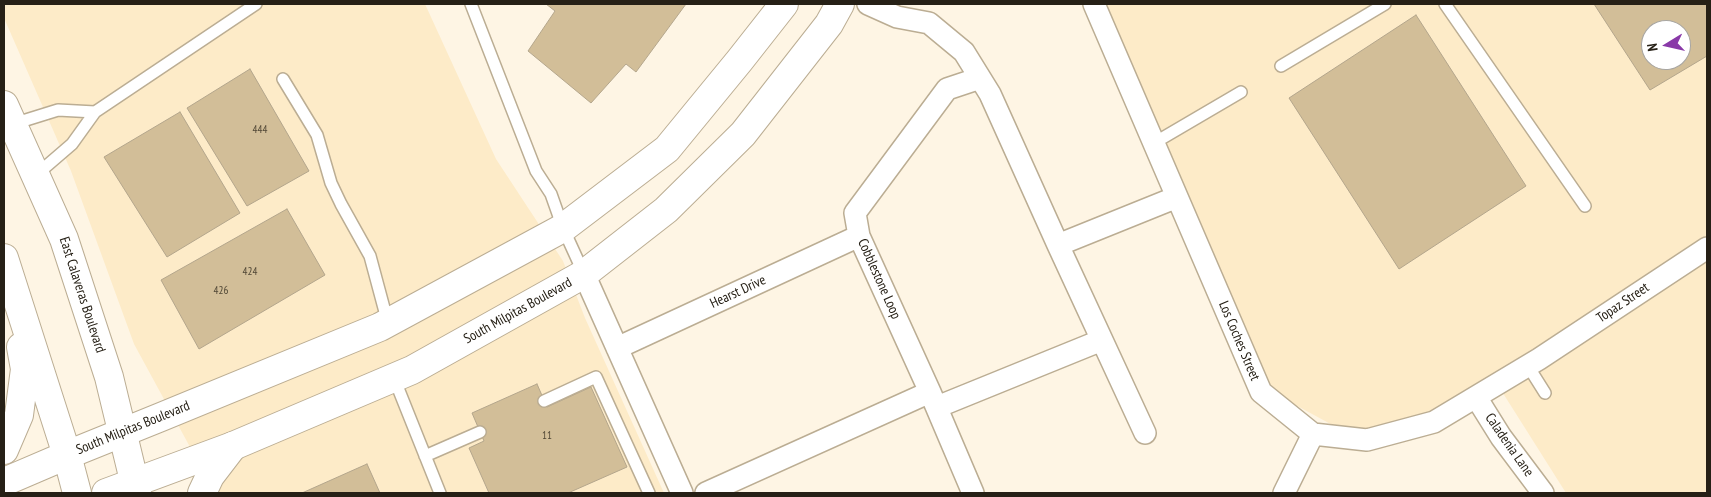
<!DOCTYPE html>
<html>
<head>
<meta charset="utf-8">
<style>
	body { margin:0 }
	#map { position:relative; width:1711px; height:497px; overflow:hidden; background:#fef5e4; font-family:"PT Sans Narrow",sans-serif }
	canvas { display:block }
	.frame { position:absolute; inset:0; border:5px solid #262016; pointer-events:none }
	.north { position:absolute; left:1641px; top:20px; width:50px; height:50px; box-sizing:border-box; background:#fff; border:1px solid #a8a6a2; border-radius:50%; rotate:261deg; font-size:14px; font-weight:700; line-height:20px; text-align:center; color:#262016 }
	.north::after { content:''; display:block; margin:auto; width:18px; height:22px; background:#8939a8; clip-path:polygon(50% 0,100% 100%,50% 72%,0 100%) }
</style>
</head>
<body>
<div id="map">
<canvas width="1711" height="497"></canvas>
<div class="frame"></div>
<div class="north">N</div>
</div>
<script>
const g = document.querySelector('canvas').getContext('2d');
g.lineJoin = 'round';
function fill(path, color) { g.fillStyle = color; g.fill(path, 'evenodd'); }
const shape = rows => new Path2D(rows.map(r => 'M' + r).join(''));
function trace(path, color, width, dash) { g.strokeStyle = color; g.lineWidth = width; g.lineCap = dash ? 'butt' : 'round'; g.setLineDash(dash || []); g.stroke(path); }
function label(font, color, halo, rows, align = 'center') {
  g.font = font + ' "PT Sans Narrow",sans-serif'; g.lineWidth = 4; g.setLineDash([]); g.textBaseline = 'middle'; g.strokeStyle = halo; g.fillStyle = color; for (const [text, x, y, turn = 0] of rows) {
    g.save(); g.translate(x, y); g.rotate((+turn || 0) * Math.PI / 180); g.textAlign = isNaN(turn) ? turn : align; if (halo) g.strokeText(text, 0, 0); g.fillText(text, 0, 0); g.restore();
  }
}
fill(shape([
	[4,4,425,4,496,159,563,261,585,318,664,493,215,493,134,344,71,171,4,18],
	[1084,4,1707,4,1707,493,1566,493,1494,379,1373,447,1266,389],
	[1651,30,1681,30,1681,60,1651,60]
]), '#fdebc8');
const building = shape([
	[546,4,686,4,636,72,626,64,591,103,528,51,555,11,546,4],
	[1594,4,1707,4,1707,56,1650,90,1594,4],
	[1651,30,1681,30,1681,60,1651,60,1651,30],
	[1416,15,1526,186,1399,269,1289,98,1416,15],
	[250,69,309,171,247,206,187,108,250,69],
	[180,112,240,213,167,257,104,157,180,112],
	[287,209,325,275,199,349,161,280,287,209],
	[537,384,547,407,591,387,627,467,568,493,489,493,469,448,484,441,472,413,537,384],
	[367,464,380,493,302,493,367,464]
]);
fill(building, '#d2be98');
trace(building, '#b4a68c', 1);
const service = shape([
	[471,4,536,171,551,194,563,228,584,274],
	[1445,4,1585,206],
	[1281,66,1385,4],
	[283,79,317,135,331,183,341,204,370,256,388,323],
	[13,124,58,110,95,112],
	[1154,143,1241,92],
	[36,175,72,144,95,112,256,4],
	[1528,366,1545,393],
	[394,378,440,493],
	[544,401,596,377,649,493],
	[425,456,480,432]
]);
const minor = shape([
	[868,4,897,17,929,23,964,52,990,94,1058,245,1145,433],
	[1094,4,1261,392,1313,434,1367,440,1434,422,1539,359,1707,248],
	[1058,245,1177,197],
	[584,274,682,493],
	[617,348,859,236],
	[1476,397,1501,437,1543,493],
	[937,407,1102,340],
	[706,493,930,392],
	[973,493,930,392,859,236,855,213,947,89,980,78],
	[1284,493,1313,434]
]);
const secondary = shape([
	[4,482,67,455,161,417,380,327,563,228,667,149,740,60,784,4],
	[106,493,233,446,412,370,584,274,666,210,743,134,829,24,840,4]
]);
const trunk = shape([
	[4,105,64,239,109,377,137,493],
	[4,258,67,455,77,493],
	[4,450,19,415,25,369,21,347],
	[202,493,210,476,233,446]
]);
trace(service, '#bbad93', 14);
trace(minor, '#bbad93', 24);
trace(secondary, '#bbad93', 30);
trace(trunk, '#bbad93', 30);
trace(service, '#fff', 11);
trace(minor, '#fff', 21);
trace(secondary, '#fff', 28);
trace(trunk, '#fff', 28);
label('11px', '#514836', null, [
	["444",260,130],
	["424",250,272],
	["426",221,291],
	["11",547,436]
]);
label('14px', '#262016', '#fff', [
	["Cobblestone Loop",879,279,66],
	["Hearst Drive",738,292,-25],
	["East Calaveras Boulevard",82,295,72],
	["Topaz Street",1623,303,-34],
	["South Milpitas Boulevard",518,311,-29],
	["Los Coches Street",1239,341,67],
	["South Milpitas Boulevard",133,428,-22],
	["Caladenia Lane",1509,445,55]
]);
</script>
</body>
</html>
